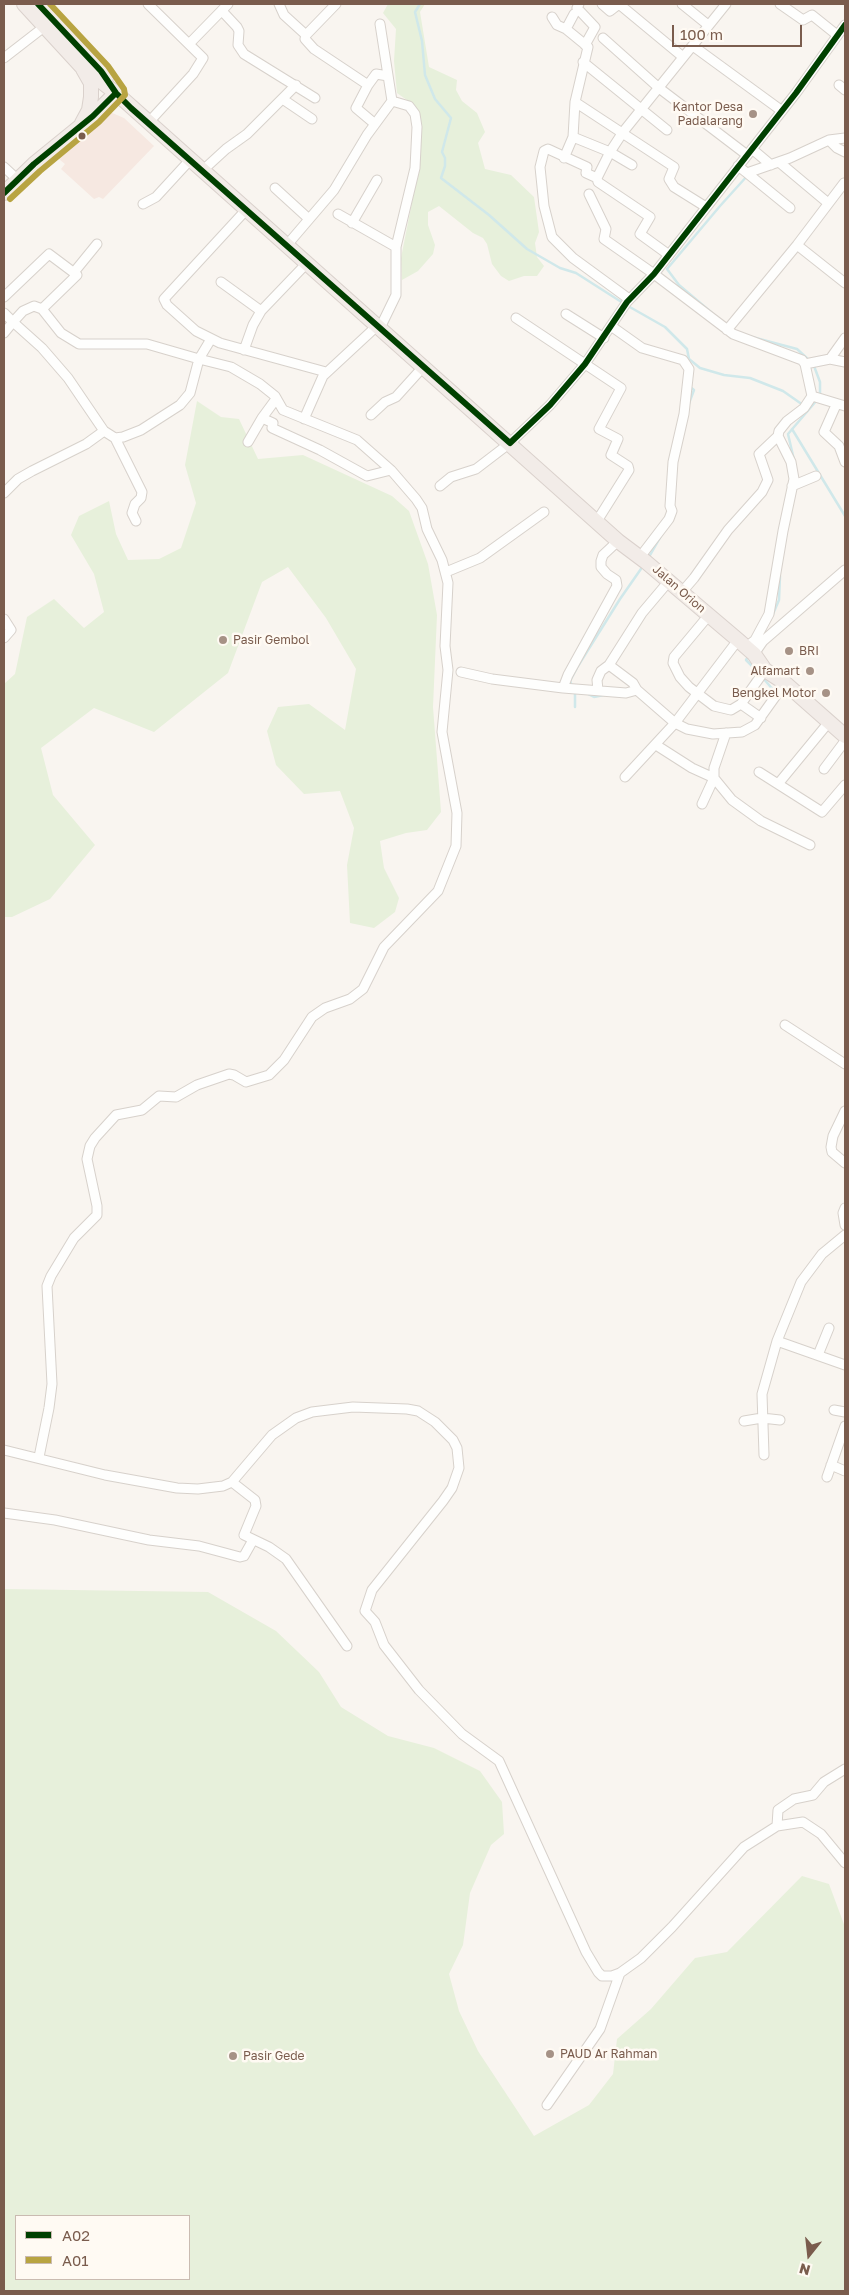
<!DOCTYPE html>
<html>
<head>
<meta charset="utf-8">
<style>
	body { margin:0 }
	#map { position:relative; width:849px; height:2295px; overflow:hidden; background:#f9f5f0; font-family:"Golos Text",sans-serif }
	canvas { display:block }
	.frame { position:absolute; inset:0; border:5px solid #7a5c4d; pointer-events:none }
	.legend { position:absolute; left:15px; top:2215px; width:175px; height:65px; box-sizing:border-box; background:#fffaf3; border:1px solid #cabbb1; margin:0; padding:6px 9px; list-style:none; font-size:15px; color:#7a5c4d }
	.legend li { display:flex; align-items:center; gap:10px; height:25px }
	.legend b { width:25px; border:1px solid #cabbb1 }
	.north { position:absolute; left:784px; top:2230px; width:50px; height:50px; -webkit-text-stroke:4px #fffaf3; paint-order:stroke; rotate:196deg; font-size:14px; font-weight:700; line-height:20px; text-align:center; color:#7a5c4d }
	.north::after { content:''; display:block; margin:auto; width:18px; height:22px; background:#7a5c4d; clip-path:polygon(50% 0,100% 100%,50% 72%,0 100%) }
	.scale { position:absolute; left:672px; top:25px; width:130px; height:22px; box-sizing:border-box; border:2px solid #7a5c4d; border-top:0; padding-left:6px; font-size:15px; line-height:18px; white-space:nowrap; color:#7a5c4d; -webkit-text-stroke:4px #fffaf3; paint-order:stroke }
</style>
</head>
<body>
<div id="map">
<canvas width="849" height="2295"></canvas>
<div class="frame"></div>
<ul class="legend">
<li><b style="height:6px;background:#004000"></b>A02</li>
<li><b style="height:6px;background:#b8a442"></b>A01</li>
</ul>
<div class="north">N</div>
<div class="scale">100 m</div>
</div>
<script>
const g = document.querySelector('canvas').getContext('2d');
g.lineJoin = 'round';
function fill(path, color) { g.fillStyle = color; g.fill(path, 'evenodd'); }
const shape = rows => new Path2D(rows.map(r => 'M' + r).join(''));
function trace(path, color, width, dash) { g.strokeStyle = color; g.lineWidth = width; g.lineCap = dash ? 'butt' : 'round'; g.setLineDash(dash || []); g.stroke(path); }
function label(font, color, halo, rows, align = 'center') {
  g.font = font + ' "Golos Text",sans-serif'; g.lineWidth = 5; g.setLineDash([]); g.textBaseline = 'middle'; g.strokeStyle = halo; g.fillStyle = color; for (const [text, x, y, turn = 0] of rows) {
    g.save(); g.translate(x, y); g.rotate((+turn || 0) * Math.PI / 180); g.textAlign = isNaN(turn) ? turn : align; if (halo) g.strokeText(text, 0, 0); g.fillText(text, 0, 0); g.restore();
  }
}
fill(shape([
	[110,112,124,118,154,146,103,199,99,197,94,199,61,169,65,164,54,155,101,115]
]), '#f6e8e1');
fill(shape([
	[388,4,425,4,420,12,429,67,457,80,456,90,462,101,477,113,485,132,478,143,485,169,511,175,534,197,539,232,535,243,537,257,544,266,537,276,524,276,509,281,501,276,492,264,487,244,483,238,473,233,439,206,428,212,428,225,435,245,433,254,418,271,402,280,401,258,416,182,420,115,411,103,397,93,394,61,396,29,383,13],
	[197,401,221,417,239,419,258,459,303,455,392,496,409,511,428,564,437,615,433,707,441,812,427,830,406,833,380,841,384,868,399,898,395,912,374,928,350,923,347,865,354,828,340,791,304,794,276,765,267,731,278,707,309,704,345,730,356,669,326,618,288,567,262,582,228,673,154,732,94,708,41,748,53,795,95,845,50,899,12,917,4,917,4,684,15,674,27,617,54,599,84,628,104,612,94,574,71,535,79,516,109,501,116,534,128,560,159,559,181,548,196,503,185,465],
	[4,1589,208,1592,276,1631,319,1672,341,1707,388,1736,434,1748,480,1771,502,1802,504,1834,491,1845,470,1893,463,1945,449,1974,459,2011,478,2051,534,2136,589,2105,613,2074,617,2039,651,2009,695,1958,727,1952,802,1876,829,1884,845,1927,845,2291,4,2291],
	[16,2216,189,2216,189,2279,16,2279]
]), '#e7f0db');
trace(shape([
	[420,4,415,12,422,41,425,75,435,99,451,118,442,152,445,158,445,166,441,178,489,215,527,249,560,268,576,273,623,303],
	[628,306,665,327,687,349,689,359,700,368,724,375,750,378,783,391,803,405],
	[718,318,679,285,667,269,720,206,748,175],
	[752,337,797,349,810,361],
	[814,366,820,382,820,396],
	[688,406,694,390,689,386],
	[792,429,845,516],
	[794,460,788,434,817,400],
	[649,557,661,536],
	[773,614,779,600,780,576],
	[749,655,746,660,759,673],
	[763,678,775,692],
	[572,686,570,681,578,666,620,599,643,566],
	[575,691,575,707],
	[586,693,594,697,604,695]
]), '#d0e8ea', 2.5);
const minor = shape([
	[279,4,284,15,306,35,305,39,314,49,368,85,376,74,388,76],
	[579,4,577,8,595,27,585,45],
	[602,4,610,11,619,4],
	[619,4,683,57],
	[682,4,708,25],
	[780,4,803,20,812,15,837,35],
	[222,11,237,27,239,31,238,45,244,54,315,98],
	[552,17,557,25,566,29,588,47,575,102,573,137,564,158],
	[566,29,574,14],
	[306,35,336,4],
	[603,38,659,88,747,155],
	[190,43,228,4],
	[693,46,782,111],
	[4,58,44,27],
	[583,62,667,130],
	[368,85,356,108,375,124],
	[839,85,845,90],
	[284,100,312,119],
	[575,102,674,167,669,179,674,187,706,207],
	[148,123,193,74,203,58,148,4],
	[573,137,610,152,632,165],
	[829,140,837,148,845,152],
	[752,149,771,165],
	[779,162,828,203],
	[738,166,747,173,790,158,829,140,845,138],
	[4,167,18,180],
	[202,171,226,149,247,134,296,85],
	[747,173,790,208],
	[597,178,586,173,587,167,548,149,544,151,540,167,544,206,552,237,573,258,629,299],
	[275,188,309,219],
	[589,194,606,229,604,239,654,274,733,334,802,360,805,364,812,396,845,406],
	[143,204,156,197,190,160],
	[246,210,164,299,167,305,196,331,220,343,326,372],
	[338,214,396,247],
	[352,223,377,180],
	[287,245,334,190,367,135,392,101,380,24],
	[797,245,845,283],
	[669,255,640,234,650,217,598,182,597,178,610,152,623,132,726,4],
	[75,271,97,244],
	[221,282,261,311],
	[4,297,49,254,77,275,42,309],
	[4,313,13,322,4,333],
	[566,314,604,338],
	[516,318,621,388,599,429,618,439,611,455,628,466,629,470,597,521],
	[611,326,642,348,683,360,689,369,684,414,673,462,670,506,672,511,669,519,640,557],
	[380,328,396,295,396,247,415,168,417,127,415,114,409,106,392,101],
	[727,330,797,245,844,183],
	[244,350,253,325,261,311,307,263],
	[830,359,845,362],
	[805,364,830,359,845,338],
	[836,405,824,432,839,446,845,462],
	[371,415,385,402,396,397,424,366],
	[262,418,273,423,272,428,320,450,367,476,391,470],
	[304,419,323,376,378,325],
	[115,438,142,492,141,498,135,504,132,513,136,521],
	[248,442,262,418,276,399],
	[440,486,451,477,476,469,510,443,550,405,585,364,627,302,654,274,796,93,845,25],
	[792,486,816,476],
	[4,493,18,479,32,471,86,444,104,431],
	[446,572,480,558,544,512],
	[682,592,694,578,728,530,762,492,768,480,759,454,778,436],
	[709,615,674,657,673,663,680,677,689,687,714,706,731,710,741,704,765,670],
	[4,619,11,630,4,638],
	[746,647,755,640,769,614,783,531,794,479,791,462,778,436,779,431,787,421,804,408,812,396],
	[754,654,763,641,845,570],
	[609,665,633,683,637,690,675,723,687,729,713,734,742,732,755,725,785,683],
	[461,672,492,679,563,688,626,693,637,690],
	[563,688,568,675,617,586,616,580,607,574,601,567,601,561,603,555,618,541],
	[598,690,597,680,601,671,609,665,642,613,669,581],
	[741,704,761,718],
	[656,745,692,768,714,778,732,800,761,821,810,845],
	[824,769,845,741],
	[759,772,822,812,845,785],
	[625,777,675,723,738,640],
	[778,784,829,722],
	[702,804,714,778,714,768,726,733],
	[785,1025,845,1064],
	[845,1111,833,1136,831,1147,832,1152,845,1163],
	[845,1208,843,1213,845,1225],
	[777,1341,845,1365],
	[818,1355,829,1328],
	[834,1410,845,1412],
	[744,1421,762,1418,780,1420],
	[4,1450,105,1475,177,1488,198,1489,223,1486,232,1482,272,1435,296,1418,312,1412,353,1407,407,1409,418,1411,435,1422,453,1440,457,1448,459,1468,452,1488,443,1501,372,1590,365,1611,375,1622,384,1645,419,1690,462,1734,499,1761,586,1952,598,1972,602,1976,612,1976,620,1973,641,1958,672,1927,744,1847,777,1826,803,1822,821,1834,845,1863],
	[764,1455,762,1394,777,1341,801,1282,822,1254,845,1235],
	[39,1457,49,1408,52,1384,47,1286,51,1276,74,1238,97,1215,97,1206,87,1159,90,1146,95,1138,116,1115,142,1110,159,1096,176,1097,197,1085,229,1074,234,1075,246,1082,269,1075,284,1060,312,1017,325,1008,350,999,363,989,384,947,438,891,456,846,457,813,442,732,448,670,445,646,448,583,442,560,427,529,422,508,416,499,391,470,357,440,283,410,275,396,260,384,231,367,199,359,147,344,79,344,61,333,42,309,34,306,23,311,13,322,42,348,68,378,104,431,115,438,123,437,141,430,180,405,190,393,199,359,211,339],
	[831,1465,845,1471],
	[827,1477,845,1426],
	[232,1482,255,1500,256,1506,244,1535,269,1547,286,1559,347,1646],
	[4,1513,55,1520,149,1540,199,1546,240,1557,244,1556,253,1540],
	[777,1826,778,1810,794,1799,813,1795,824,1782,845,1769],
	[547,2105,600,2029,620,1973]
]);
const trunk = shape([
	[24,4,81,66,116,93,618,541,646,562,738,640,754,654,765,670,785,683,845,736],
	[38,4,106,78],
	[82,123,89,110,91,97,91,83,83,69],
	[4,193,34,164,93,116,116,93]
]);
trace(minor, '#d7d1cb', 11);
trace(trunk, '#dad1cc', 16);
trace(minor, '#fefefd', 9);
trace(trunk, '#f2ece8', 14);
trace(shape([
	[38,4,101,71,116,93,131,108,510,443],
	[4,193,34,164,93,116,116,93],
	[510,443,550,405,585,364,627,302,654,274,796,93,845,25]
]), '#004000', 6);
trace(shape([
	[10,199,40,171,99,122,125,95,124,89,108,66,50,4]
]), '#b8a442', 6);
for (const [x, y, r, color] of [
	[753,114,5,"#a69286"],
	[82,136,4.5,"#7a5c4d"],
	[223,640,5,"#a69286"],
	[789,651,5,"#a69286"],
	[810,671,5,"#a69286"],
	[826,693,5,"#a69286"],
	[550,2054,5,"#a69286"],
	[233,2056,5,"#a69286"]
]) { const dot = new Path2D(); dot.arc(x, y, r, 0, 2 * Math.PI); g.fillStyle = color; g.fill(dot); trace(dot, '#fffaf3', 2); }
label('12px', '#7a5c4d', '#fffaf3', [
	["Kantor Desa",743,107,"right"],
	["Padalarang",743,121,"right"],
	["Pasir Gembol",233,640],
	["BRI",799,651],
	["Alfamart",800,671,"right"],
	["Bengkel Motor",816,693,"right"],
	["PAUD Ar Rahman",560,2054],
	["Pasir Gede",243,2056]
], 'left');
label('12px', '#7a5c4d', '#fffaf3', [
	["Jalan Orion",679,589,41]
]);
</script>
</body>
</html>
